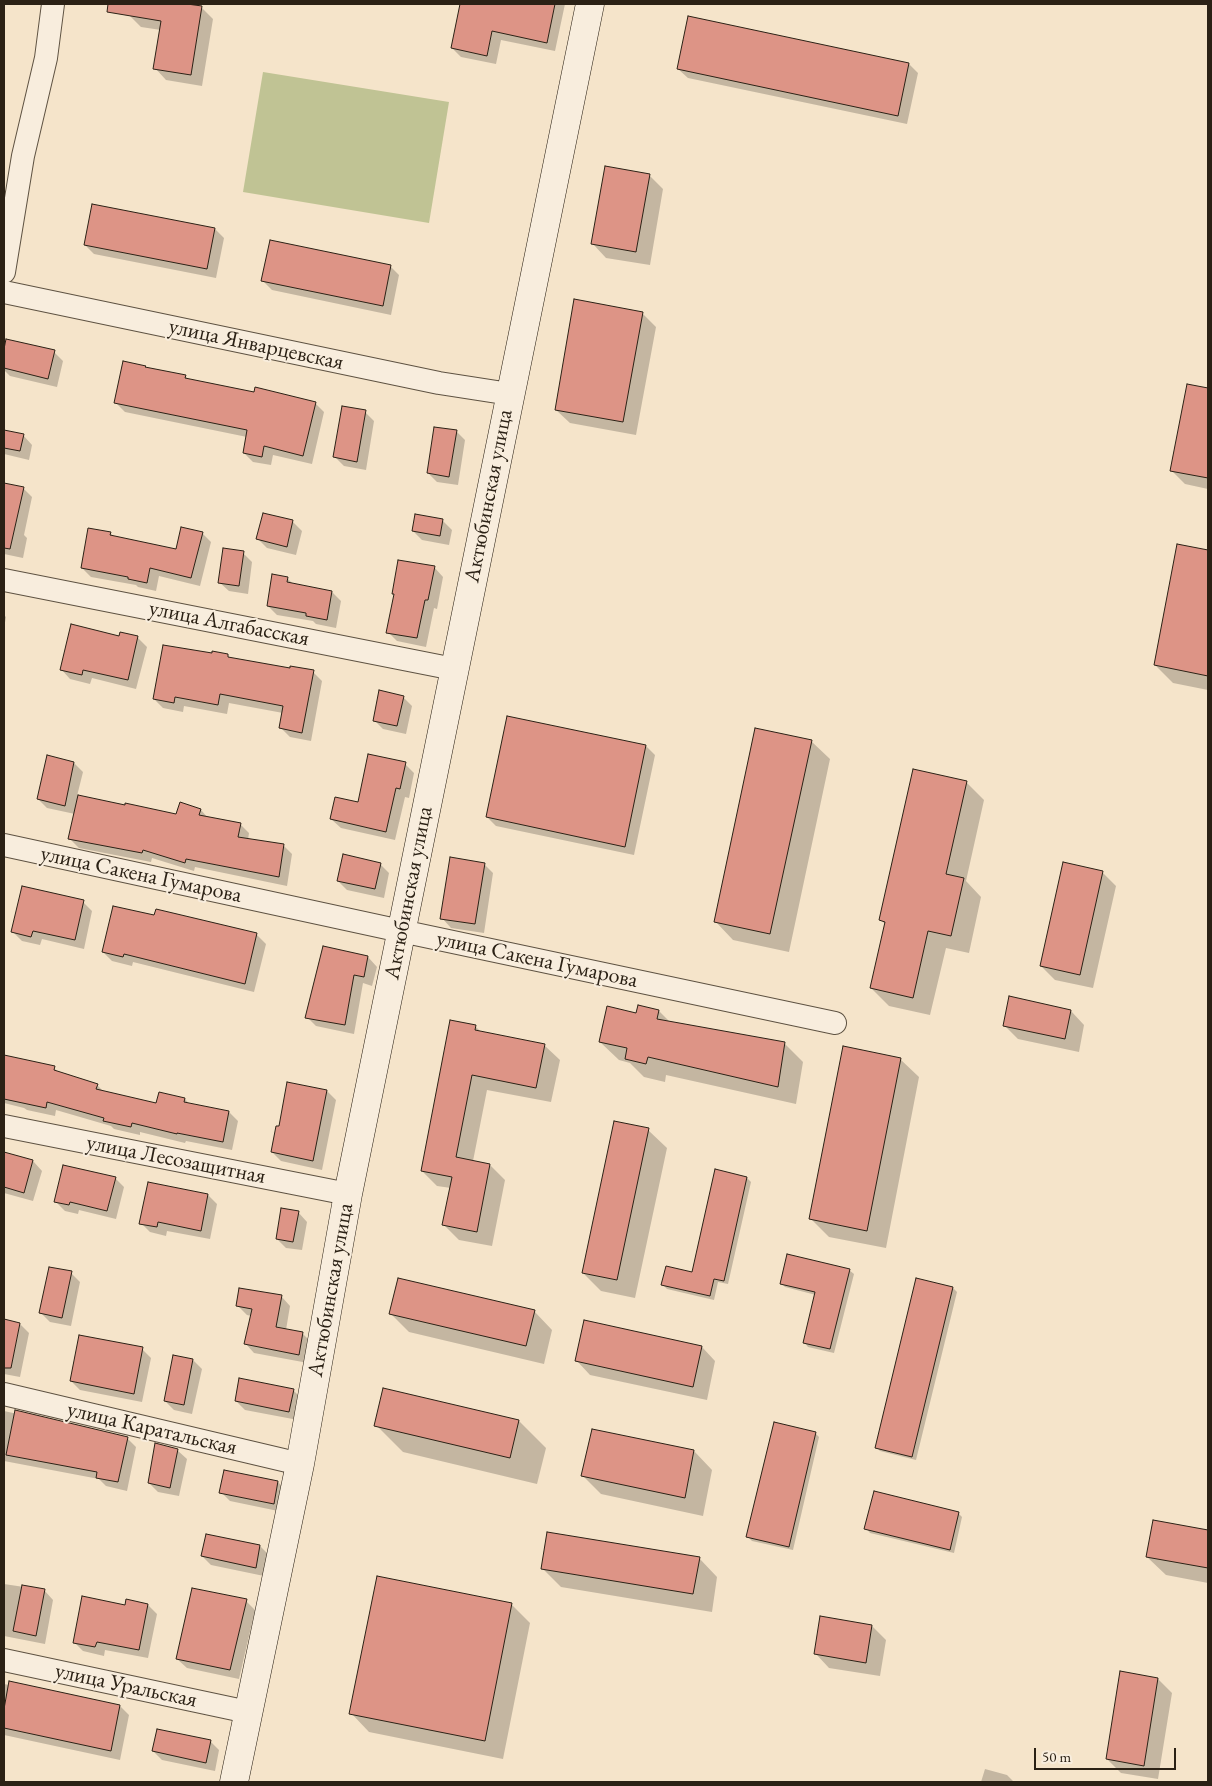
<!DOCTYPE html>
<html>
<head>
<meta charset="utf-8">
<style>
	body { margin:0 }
	#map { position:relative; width:1212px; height:1786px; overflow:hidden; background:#f5e4ca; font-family:"EB Garamond",serif }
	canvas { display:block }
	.frame { position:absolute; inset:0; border:5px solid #2b2115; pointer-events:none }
	.scale { position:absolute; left:1034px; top:1748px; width:142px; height:22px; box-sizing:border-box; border:2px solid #2b2115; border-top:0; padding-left:6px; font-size:15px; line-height:18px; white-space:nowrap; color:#2b2115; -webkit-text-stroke:4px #f8eddd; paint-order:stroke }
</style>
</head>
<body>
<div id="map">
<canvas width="1212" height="1786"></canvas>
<div class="frame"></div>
<div class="scale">50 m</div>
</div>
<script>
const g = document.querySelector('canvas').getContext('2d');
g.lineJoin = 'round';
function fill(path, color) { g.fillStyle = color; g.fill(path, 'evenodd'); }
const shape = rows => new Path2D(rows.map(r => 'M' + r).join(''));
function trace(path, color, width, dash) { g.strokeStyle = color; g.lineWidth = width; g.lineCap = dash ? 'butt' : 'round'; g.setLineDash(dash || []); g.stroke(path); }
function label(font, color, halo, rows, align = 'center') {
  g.font = font + ' "EB Garamond",serif'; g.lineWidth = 4; g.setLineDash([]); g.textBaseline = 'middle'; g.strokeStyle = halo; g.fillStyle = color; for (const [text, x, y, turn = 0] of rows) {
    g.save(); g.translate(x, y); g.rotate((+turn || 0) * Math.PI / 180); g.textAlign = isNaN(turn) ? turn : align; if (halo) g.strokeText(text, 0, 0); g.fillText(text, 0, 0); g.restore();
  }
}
fill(shape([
	[263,72,449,102,429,223,243,192]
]), '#c0c394');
fill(shape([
	[131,4,179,4,201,7,213,19,202,86,166,80,155,68,161,30,141,27,129,15],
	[461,4,565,4,555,51,501,40,496,64,461,57,452,48],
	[909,64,918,73,907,124,688,78,678,69],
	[649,175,663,189,650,265,606,258,593,244],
	[93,206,215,229,224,238,216,278,94,254,85,245],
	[390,266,399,275,391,315,272,290,263,281],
	[642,313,656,327,636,435,570,423,556,410],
	[7,340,54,352,63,361,57,387,10,376,4,370,4,355],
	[145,367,147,369,185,376,188,379,255,394,315,403,324,412,312,464,273,455,271,465,253,462,244,453,247,437,125,412,116,403],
	[1188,385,1208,389,1208,489,1185,484,1172,471],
	[365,412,374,421,366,470,344,466,335,457],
	[4,431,23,435,32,445,29,460,4,454],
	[456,431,465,440,458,485,437,482,428,473],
	[4,484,23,488,32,497,24,535,27,538,23,558,4,554],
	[416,516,443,521,452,530,449,545,422,540,413,531],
	[293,522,302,531,296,555,267,548,258,539],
	[110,533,114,537,177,551,202,533,211,542,200,586,159,576,156,591,138,587,136,585,91,577,82,568],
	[1178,545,1208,551,1208,690,1173,683,1155,665],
	[243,553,252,562,248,594,229,591,219,582],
	[434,567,443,577,437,609,434,608,426,647,397,641,388,632,395,595,393,594],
	[287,578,294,585,332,592,341,601,336,628,316,624,313,621,277,615,268,606],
	[4,615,6,617,4,628],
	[121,633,138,638,147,647,136,689,92,678,90,684,70,679,61,669,120,637],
	[227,656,231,659,313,672,322,681,311,741,290,737,281,728,283,713,229,703,227,714,184,706,183,712,163,708,154,699],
	[403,697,412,706,406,734,383,729,374,720],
	[811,741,830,759,789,952,733,940,715,921],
	[646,746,655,755,634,855,496,826,487,817],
	[74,763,83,772,77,796,126,807,177,815,201,810,208,818,240,824,249,833,248,840,283,845,292,854,287,886,195,867,194,871,152,858,151,862,79,848,70,839,75,814,47,808,38,799],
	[405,764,414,773,409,798,405,797,395,840,341,828,331,819,359,804],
	[966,782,984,800,966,881,981,897,969,953,946,948,930,1015,889,1006,871,988,886,925,881,920],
	[380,864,389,873,384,898,347,890,338,881],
	[484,864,493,873,484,933,451,928,442,918],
	[1102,872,1116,886,1093,988,1055,980,1041,966],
	[83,902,92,911,84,949,42,939,40,945,22,941,13,932],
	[157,910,257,935,266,944,254,992,133,962,132,966,112,961,103,952,155,917],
	[368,957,377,967,372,986,363,983,354,1034,316,1026,307,1017],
	[659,1011,670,1022,785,1044,803,1062,796,1104,666,1075,665,1082,644,1077,630,1063,619,1060,600,1042,637,1014],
	[1071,1011,1084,1025,1079,1052,1018,1039,1004,1025],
	[475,1026,482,1033,544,1045,560,1060,551,1102,487,1090,473,1161,490,1165,505,1180,492,1246,459,1240,444,1225,451,1188,437,1186,422,1171],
	[4,1056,54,1068,60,1074,97,1085,105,1093,157,1104,160,1093,185,1099,190,1105,229,1112,238,1121,232,1150,186,1141,185,1143,140,1132,140,1135,114,1129,111,1126,56,1110,55,1116,27,1110,24,1108,4,1103],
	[900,1059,919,1077,886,1248,829,1237,811,1219],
	[327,1091,336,1100,322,1170,281,1161,272,1152,280,1128],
	[648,1130,667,1148,635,1298,601,1291,583,1273],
	[7,1154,33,1161,42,1171,33,1201,4,1193,4,1155,6,1156],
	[716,1171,747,1178,751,1182,728,1284,718,1282,714,1300,667,1289,663,1285,693,1274],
	[115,1178,124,1187,116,1219,79,1210,78,1214,65,1211,56,1202],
	[149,1183,208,1195,217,1204,210,1239,167,1231,166,1236,150,1232,141,1223],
	[298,1212,307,1222,302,1250,286,1248,277,1239],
	[849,1270,854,1274,834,1353,808,1347,804,1342,816,1295,785,1287,781,1283],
	[71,1273,80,1282,71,1326,50,1322,41,1313],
	[953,1288,957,1292,916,1460,880,1451,876,1447],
	[281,1296,290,1306,286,1330,303,1334,312,1343,308,1363,254,1353,245,1343,251,1316,247,1315,238,1306],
	[534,1311,552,1330,544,1364,409,1332,391,1314],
	[4,1321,20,1324,29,1333,20,1377,4,1374],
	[702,1347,715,1361,707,1400,590,1375,577,1361],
	[142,1349,151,1358,142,1402,80,1390,71,1381],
	[193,1360,202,1369,192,1414,174,1410,165,1401],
	[384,1389,519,1421,546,1448,537,1484,403,1452,376,1425],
	[294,1391,303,1400,298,1420,245,1410,236,1401],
	[4,1411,127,1438,136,1447,127,1491,106,1486,99,1479,4,1461],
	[815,1433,819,1437,793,1550,752,1541,748,1537],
	[177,1450,187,1459,179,1496,158,1492,149,1483],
	[694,1451,712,1470,703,1516,601,1494,583,1476],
	[225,1472,278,1482,287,1491,283,1512,230,1501,221,1492],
	[958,1513,962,1517,954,1553,870,1533,866,1528],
	[1154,1521,1208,1531,1208,1583,1166,1575,1147,1557],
	[260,1546,269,1555,264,1576,211,1565,202,1556],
	[699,1558,717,1577,712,1612,561,1587,542,1568],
	[4,1584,44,1590,53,1600,45,1644,4,1636],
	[246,1601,255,1610,239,1679,187,1668,177,1659],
	[511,1604,530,1623,503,1759,369,1732,351,1713],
	[148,1605,157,1614,148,1658,105,1650,104,1656,83,1651,74,1642],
	[872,1626,886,1640,880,1676,829,1668,816,1654],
	[1158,1679,1172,1693,1158,1779,1121,1773,1107,1759],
	[4,1684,120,1706,129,1715,120,1760,4,1735],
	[210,1741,219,1750,215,1771,162,1760,153,1751],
	[985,1769,1007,1775,1014,1782,981,1782]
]), '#0003');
const building = shape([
	[108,4,187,4,202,6,191,75,153,69,161,21,107,12,108,4],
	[460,4,555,4,547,43,492,31,487,56,451,48,460,4],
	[688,16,909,63,898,116,677,69,688,16],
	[605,166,650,174,636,252,591,244,605,166],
	[92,204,215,228,207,269,84,245,92,204],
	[270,240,391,265,383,306,261,281,270,240],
	[574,299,643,312,623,422,555,410,574,299],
	[6,339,55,350,48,379,4,368,4,349,6,339],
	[123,361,146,366,145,367,186,375,185,378,254,392,255,387,316,402,303,456,264,446,262,457,243,453,247,430,114,403,123,361],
	[1187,384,1208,388,1208,478,1170,471,1187,384],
	[342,406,366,410,357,462,333,457,342,406],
	[434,427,457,430,449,477,427,473,434,427],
	[4,430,24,434,20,451,4,448,4,430],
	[4,483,24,487,10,549,4,548,4,483],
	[263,513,293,520,287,547,256,539,263,513],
	[415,514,443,519,440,536,412,531,415,514],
	[181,527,203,532,191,578,150,568,147,583,128,579,128,577,81,568,88,528,111,532,110,535,176,549,181,527],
	[1177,544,1208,550,1208,676,1154,665,1177,544],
	[223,548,244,551,239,586,218,583,223,548],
	[398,560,435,566,428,600,425,600,417,638,386,633,394,594,392,594,398,560],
	[272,574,288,577,287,582,332,591,327,620,306,616,306,613,267,606,272,574],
	[71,624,119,636,120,632,138,636,128,680,83,670,82,675,60,670,71,624],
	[163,645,212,653,212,651,228,654,228,657,290,668,290,666,314,670,302,733,279,728,283,706,220,694,218,705,175,697,174,703,153,699,163,645],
	[379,690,404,696,397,726,373,721,379,690],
	[507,716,646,745,625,847,486,817,507,716],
	[755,728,812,740,770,934,714,922,755,728],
	[368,754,406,762,400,789,396,788,386,832,330,819,335,797,358,802,368,754],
	[47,755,74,762,65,806,37,799,47,755],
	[913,769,967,781,946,874,964,878,951,936,928,931,913,998,870,988,885,922,879,920,913,769],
	[78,795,125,805,125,803,176,814,180,802,201,809,199,815,241,823,238,837,284,844,279,877,186,859,185,863,143,850,142,853,68,839,78,795],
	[343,854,381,863,375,889,337,881,343,854],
	[450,857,485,863,475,924,440,919,450,857],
	[1063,862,1103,871,1080,975,1040,966,1063,862],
	[22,886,84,900,75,940,33,931,31,937,11,932,22,886],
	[113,906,154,915,156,909,257,933,245,984,124,954,123,957,102,952,113,906],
	[323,946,368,956,364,977,354,975,345,1025,305,1018,323,946],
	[1009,996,1071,1010,1065,1039,1003,1026,1009,996],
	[638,1005,659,1010,657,1019,785,1042,778,1087,648,1057,646,1064,625,1059,627,1048,599,1042,607,1006,636,1013,638,1005],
	[450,1020,476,1025,475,1030,545,1044,536,1088,472,1075,456,1157,490,1164,477,1232,442,1225,452,1177,421,1171,450,1020],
	[843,1046,901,1058,867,1231,809,1219,843,1046],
	[4,1055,55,1066,54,1070,98,1084,96,1089,156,1103,159,1092,185,1098,184,1102,229,1111,223,1142,177,1133,177,1134,132,1123,131,1127,103,1121,104,1118,47,1102,46,1108,4,1099,4,1055],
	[287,1082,327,1090,313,1161,271,1152,276,1126,279,1126,287,1082],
	[614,1121,649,1128,617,1280,582,1273,614,1121],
	[4,1152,33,1160,24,1193,4,1187,4,1152],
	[63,1165,116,1177,107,1211,70,1202,69,1205,54,1202,63,1165],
	[715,1169,747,1177,724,1281,714,1279,710,1296,661,1285,666,1266,692,1272,715,1169],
	[148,1182,208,1194,201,1231,158,1222,157,1227,139,1224,148,1182],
	[281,1208,299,1211,293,1242,276,1239,281,1208],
	[787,1254,850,1269,830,1349,803,1343,815,1292,780,1284,787,1254],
	[49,1267,72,1271,62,1318,39,1313,49,1267],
	[398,1278,535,1310,526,1346,389,1314,398,1278],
	[916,1278,953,1287,912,1457,875,1448,916,1278],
	[239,1288,282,1295,276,1327,303,1332,299,1355,244,1344,252,1309,236,1306,239,1288],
	[4,1319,20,1323,11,1368,4,1368,4,1319],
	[584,1320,702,1346,693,1387,575,1361,584,1320],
	[79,1335,143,1347,134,1394,70,1381,79,1335],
	[173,1355,193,1359,184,1405,164,1401,173,1355],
	[239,1378,294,1389,289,1412,235,1401,239,1378],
	[383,1388,519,1420,510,1458,374,1426,383,1388],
	[15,1410,128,1437,118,1482,96,1478,97,1472,6,1455,15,1410],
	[774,1422,816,1432,789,1547,746,1537,774,1422],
	[592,1429,694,1450,685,1498,581,1476,592,1429],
	[155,1443,178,1449,170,1488,148,1483,155,1443],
	[224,1470,278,1481,274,1504,219,1493,224,1470],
	[874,1491,959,1512,950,1550,864,1529,874,1491],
	[1153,1520,1208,1530,1208,1568,1146,1557,1153,1520],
	[547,1532,700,1557,693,1594,541,1569,547,1532],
	[206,1534,260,1545,256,1568,201,1556,206,1534],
	[377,1576,512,1603,485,1741,349,1714,377,1576],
	[22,1585,45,1589,36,1636,13,1631,22,1585],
	[192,1588,247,1599,230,1670,176,1659,192,1588],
	[82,1596,125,1605,126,1599,148,1604,139,1650,97,1642,95,1647,73,1643,82,1596],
	[820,1616,872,1625,866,1663,814,1654,820,1616],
	[1120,1671,1158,1678,1144,1766,1106,1759,1120,1671],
	[9,1681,120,1705,111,1751,4,1728,4,1709,9,1681],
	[157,1729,211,1740,206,1763,152,1751,157,1729]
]);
fill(building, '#dd9486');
trace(building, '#2b2115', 1);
const street = shape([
	[4,272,23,156,46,58,53,4],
	[4,292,439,383,510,394],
	[4,580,454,669],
	[4,845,401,931,835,1023],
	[4,1126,348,1194],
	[4,1394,300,1464],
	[4,1660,248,1712]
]);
const secondary = shape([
	[234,1782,300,1464,348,1194,590,4]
]);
trace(street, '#5e5242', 24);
trace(secondary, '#2b2115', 29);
trace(street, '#f8eddd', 22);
trace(secondary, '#f8eddd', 28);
label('22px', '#2b2115', '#f8eddd', [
	["улица Январцевская",256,345,12],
	["Актюбинская улица",489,496,-79],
	["улица Алгабасская",229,624,11],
	["улица Сакена Гумарова",141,875,12],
	["Актюбинская улица",409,893,-79],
	["улица Сакена Гумарова",537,960,12],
	["улица Лесозащитная",176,1160,11],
	["Актюбинская улица",331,1290,-80],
	["улица Каратальская",152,1429,13],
	["улица Уральская",126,1686,12]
]);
</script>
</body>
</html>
